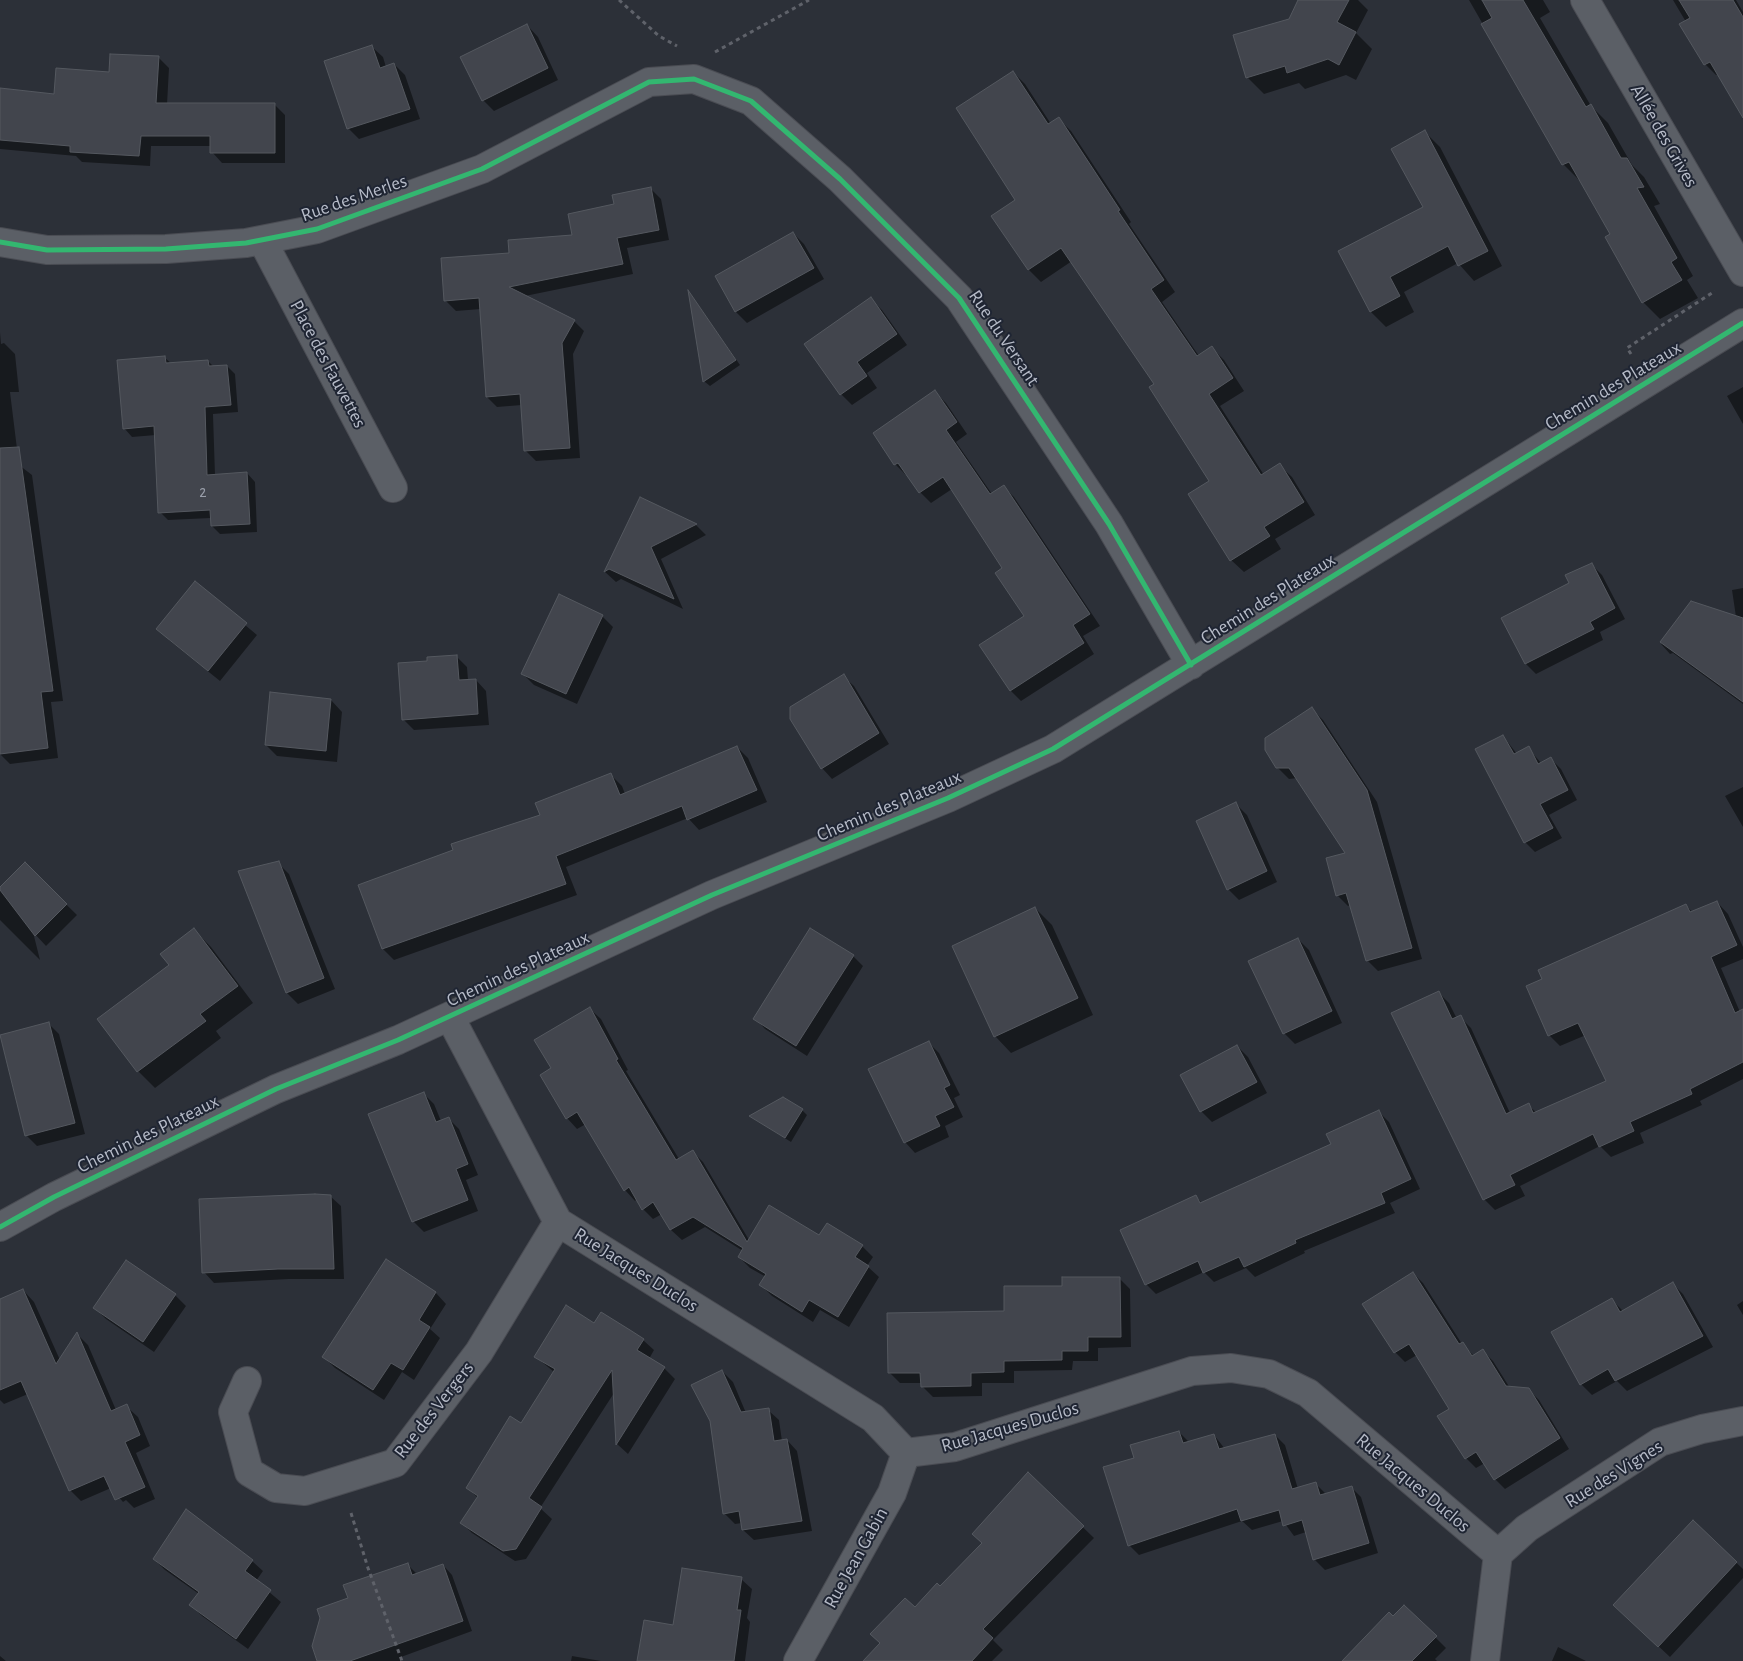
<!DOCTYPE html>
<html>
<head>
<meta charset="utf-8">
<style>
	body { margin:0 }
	canvas { display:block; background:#2c3038 }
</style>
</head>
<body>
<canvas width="1743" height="1661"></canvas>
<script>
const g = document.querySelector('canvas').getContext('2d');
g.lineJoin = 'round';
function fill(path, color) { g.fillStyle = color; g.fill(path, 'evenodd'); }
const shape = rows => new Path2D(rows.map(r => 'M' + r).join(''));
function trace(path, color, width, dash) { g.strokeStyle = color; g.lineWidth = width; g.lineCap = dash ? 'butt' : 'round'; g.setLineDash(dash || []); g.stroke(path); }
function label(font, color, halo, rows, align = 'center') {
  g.font = font + ' "Alegreya Sans",sans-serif'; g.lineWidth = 4; g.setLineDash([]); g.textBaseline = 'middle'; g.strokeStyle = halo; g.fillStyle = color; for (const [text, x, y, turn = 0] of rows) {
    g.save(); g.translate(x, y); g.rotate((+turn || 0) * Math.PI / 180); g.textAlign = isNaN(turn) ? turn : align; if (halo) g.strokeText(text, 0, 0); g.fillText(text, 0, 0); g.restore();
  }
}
fill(shape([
	[1300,0,1358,0,1368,10,1356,33,1372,49,1356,80,1346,75,1305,89,1299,83,1264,94,1247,77,1290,20],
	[1469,0,1543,0,1550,12,1540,18,1591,106,1608,123,1632,165,1644,177,1660,204,1654,206,1693,276,1687,280,1698,298,1660,319,1643,302,1611,234,1580,181,1563,164],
	[1673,0,1736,0,1743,12,1743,116,1718,74,1716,75,1705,64,1686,22],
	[527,25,538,37,558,80,494,111,483,100],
	[372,47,383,57,386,67,394,64,405,75,420,119,359,139,348,128],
	[158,57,169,68,167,105,274,104,285,115,285,163,222,163,212,152,212,146,151,146,150,166,82,162,76,156,0,149,0,89,55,95,110,73],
	[1013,72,1025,84,1051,124,1059,119,1071,131,1131,222,1129,224,1175,292,1162,302,1199,356,1212,348,1224,360,1244,391,1220,406,1264,475,1279,465,1292,477,1315,515,1275,539,1281,549,1244,572,1231,560,1211,481,1156,384,1072,261,1041,282,1029,270,993,216,1017,200],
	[1425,132,1440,147,1502,266,1474,281,1458,263,1404,292,1414,312,1386,327,1371,312,1340,251,1424,207],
	[650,188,661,199,669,240,627,248,633,274,525,296,574,321,584,331,573,354,580,458,536,461,525,450,522,405,497,407,487,397,481,309,456,311,446,301,511,254,574,236,615,205],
	[793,233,804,244,824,279,747,323,736,312,716,277],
	[690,293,740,365,710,386,705,382],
	[871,299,882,310,907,345,867,373,877,388,852,405,841,394],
	[0,332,1,344,4,343,15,354,19,392,10,392,19,465,32,475,63,701,51,702,58,758,10,764,0,754],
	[165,358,171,363,208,361,214,367,227,366,235,374,238,412,213,414,215,475,247,473,255,482,257,532,220,534,212,526,211,518,168,520,160,512,156,435,132,437,124,428],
	[1743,387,1743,424,1727,396],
	[935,392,946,403,967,434,956,442,992,494,1003,486,1014,497,1100,626,1083,636,1094,654,1021,701,1011,691,1025,616,1004,568,952,489,931,503,920,492,908,474,906,475,895,464,874,434],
	[641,498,696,525,706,535,661,559,683,609,621,579,616,582,605,572],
	[1591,564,1602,575,1625,619,1600,632,1603,640,1536,674,1526,664,1503,619,1571,584],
	[195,583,257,635,220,681,169,640],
	[1743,588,1743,704,1673,653,1670,654,1661,644,1691,602,1736,617,1732,590],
	[602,616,613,627,577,704,534,685,523,674],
	[456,656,467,667,468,680,476,680,486,691,489,725,414,730,404,720,428,662],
	[843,676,854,686,889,744,832,779,822,768],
	[331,700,342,712,337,762,277,756,266,745],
	[1312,709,1323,720,1377,802,1422,959,1378,971,1367,960,1351,905,1348,906,1337,895,1347,853,1298,778,1289,779,1277,767],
	[1503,736,1517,754,1528,748,1542,764,1551,759,1561,769,1577,800,1549,815,1562,838,1535,852,1525,842],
	[737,747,748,758,767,802,699,830,688,818,566,867,577,895,394,960,383,949,360,886,454,851,542,816,611,775,622,786,625,794],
	[1743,787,1743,827,1725,796],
	[1236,804,1247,815,1277,882,1239,900,1228,889],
	[278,863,289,874,335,989,298,1004,287,993],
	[25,864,77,915,46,946,33,932,40,960,0,920,0,889],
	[1717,902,1728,914,1743,947,1743,959,1721,968,1740,1012,1743,1010,1743,1079,1700,1101,1702,1105,1640,1133,1644,1143,1611,1157,1600,1146,1520,1186,1525,1196,1495,1210,1484,1199,1438,992,1449,1003,1457,1019,1460,1017,1471,1028,1510,1113,1528,1105,1537,1113,1608,1081,1586,1035,1560,1046,1549,1035,1686,905,1693,913],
	[1035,908,1052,925,1093,1015,1011,1053,995,1036],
	[194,930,211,947,253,1003,216,1031,221,1038,155,1088,138,1071,99,1019,170,965],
	[1298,939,1309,950,1342,1023,1295,1044,1284,1033],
	[853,956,863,966,807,1056,765,1029,755,1018],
	[590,1009,601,1019,628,1070,626,1071,679,1159,692,1151,703,1162,749,1240,820,1237,862,1246,873,1257,867,1266,879,1277,849,1327,820,1310,813,1322,772,1296,761,1285,766,1277,750,1268,739,1257,743,1251,705,1227,682,1240,671,1230,662,1214,653,1219,643,1209,637,1199,635,1201,625,1190,586,1124,577,1129,567,1118,553,1069],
	[48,1023,59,1034,85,1134,37,1146,26,1135,0,1036],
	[929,1043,939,1053,960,1095,954,1098,963,1117,945,1126,949,1137,915,1153,905,1142],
	[1237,1046,1248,1057,1267,1093,1212,1122,1201,1111],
	[424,1094,434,1104,441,1121,449,1119,459,1129,478,1175,466,1180,478,1211,424,1232,413,1221],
	[802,1110,807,1115,791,1142,751,1117],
	[1379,1112,1389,1122,1420,1189,1390,1203,1395,1213,1304,1251,1305,1253,1255,1277,1246,1268,1214,1282,1204,1272,1156,1294,1146,1284,1196,1197,1202,1203,1332,1145],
	[330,1196,341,1206,344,1279,289,1279,214,1283,204,1272],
	[386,1261,436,1293,446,1304,430,1329,440,1338,414,1380,402,1372,384,1400,335,1368,324,1357],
	[126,1262,175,1295,186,1306,154,1352,106,1319,95,1308],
	[1413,1273,1423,1283,1462,1344,1474,1356,1483,1351,1493,1361,1510,1388,1529,1390,1539,1400,1569,1449,1505,1489,1495,1479,1485,1463,1476,1468,1466,1458,1451,1409,1417,1355,1405,1362,1395,1352],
	[1119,1278,1130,1289,1131,1347,1098,1348,1098,1361,1073,1361,1072,1370,1014,1371,1014,1383,982,1383,982,1396,933,1397,922,1386,922,1383,900,1383,889,1372,1005,1313,1063,1287],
	[1673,1284,1683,1294,1713,1347,1627,1391,1617,1381,1592,1395,1581,1384,1612,1300,1623,1311],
	[23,1290,34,1302,60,1360,77,1334,88,1345,116,1410,126,1406,138,1417,150,1446,136,1453,155,1499,134,1508,126,1500,123,1502,111,1488,81,1501,70,1490,28,1394,4,1404,0,1400,0,1300],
	[1743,1301,1743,1315,1737,1305],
	[594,1324,643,1340,654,1350,649,1359,664,1368,675,1379,628,1454,617,1444,614,1393,540,1508,552,1519,526,1559,515,1561,472,1533,462,1523,478,1498,468,1488,521,1425,554,1372,536,1357],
	[722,1371,733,1382,746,1413,768,1410,779,1420,782,1441,787,1440,797,1451,812,1531,754,1540,743,1530,742,1523,735,1524,724,1513],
	[1179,1432,1190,1443,1214,1435,1225,1449,1275,1435,1285,1445,1298,1489,1316,1484,1326,1494,1351,1487,1361,1497,1378,1553,1325,1570,1315,1560,1306,1532,1294,1536,1283,1521,1252,1530,1242,1521,1139,1555,1129,1545,1136,1459],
	[1028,1474,1094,1538,993,1640,1003,1650,992,1661,864,1661,915,1608,940,1588,983,1543],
	[1693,1522,1743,1569,1743,1578,1670,1657,1626,1616],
	[154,1559,252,1561,263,1571,256,1581,281,1602,248,1649,202,1616,191,1605,199,1594,165,1570],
	[407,1564,417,1574,443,1565,452,1575,472,1631,401,1657,402,1661,319,1661,349,1599],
	[741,1579,752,1589,747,1618,750,1622,745,1661,638,1661,674,1627],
	[1404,1606,1446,1648,1435,1659,1437,1661,1354,1661],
	[1558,1647,1586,1661,1552,1661],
	[0,1656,6,1661,0,1661],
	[572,1656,601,1661,571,1661]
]), '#0007');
const building = shape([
	[1298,0,1349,0,1337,22,1356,32,1339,65,1328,59,1287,73,1285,66,1246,78,1233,35,1289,19,1298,0],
	[1482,0,1523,0,1586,107,1591,104,1621,158,1627,158,1644,187,1637,188,1677,258,1671,262,1682,280,1642,303,1605,237,1610,234,1569,162,1562,165,1481,24,1492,18,1482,0],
	[1679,0,1733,0,1743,17,1743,118,1710,62,1704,65,1679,24,1690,18,1679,0],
	[527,24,548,68,482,101,460,57,527,24],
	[372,45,380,68,394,63,410,109,347,129,324,61,372,45],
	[110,54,159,56,156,103,275,103,275,153,210,153,210,136,141,136,139,156,70,152,70,146,0,140,0,88,54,94,56,68,109,72,110,54],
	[1013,71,1048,124,1059,117,1120,210,1118,211,1164,280,1151,289,1197,356,1212,346,1233,378,1209,394,1261,475,1280,463,1304,502,1264,527,1270,536,1230,561,1188,494,1209,481,1149,387,1154,384,1061,248,1028,270,991,216,1015,200,956,108,1013,71],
	[1425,130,1488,251,1458,266,1448,246,1390,277,1400,296,1370,312,1338,251,1423,207,1391,149,1425,130],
	[651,187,659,230,617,238,623,264,509,287,575,320,562,343,570,448,524,451,520,394,486,397,479,298,444,301,441,258,509,253,508,240,572,235,568,214,614,204,612,195,651,187],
	[793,232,814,268,735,312,715,276,793,232],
	[688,290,736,360,703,382,688,290],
	[871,297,897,334,857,362,867,376,840,395,804,344,871,297],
	[165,356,166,363,208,360,209,366,227,365,231,405,205,407,207,475,247,472,250,524,211,526,210,510,158,513,154,426,123,429,117,360,165,356],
	[935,390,957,422,946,430,990,494,1004,485,1090,614,1073,625,1084,643,1010,691,979,645,1024,616,995,573,1002,568,943,477,919,493,898,463,894,465,873,433,935,390],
	[19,447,53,691,41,692,48,748,0,754,0,448,19,447],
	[640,497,697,524,651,547,674,599,609,569,604,572,640,497],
	[1592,563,1615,608,1590,622,1594,629,1525,664,1501,618,1569,583,1565,575,1592,563],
	[195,581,247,623,208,671,156,629,195,581],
	[559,594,603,615,566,694,521,674,559,594],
	[1691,601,1743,618,1743,702,1660,642,1691,601],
	[457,655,459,680,476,679,478,714,402,720,398,663,427,661,427,657,457,655],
	[844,674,879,733,821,769,790,719,790,707,844,674],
	[270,692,331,699,326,751,265,745,270,692],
	[1312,707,1367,790,1412,948,1366,961,1346,893,1336,896,1326,858,1345,853,1289,768,1276,768,1265,750,1265,738,1312,707],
	[1503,735,1514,754,1529,746,1538,764,1551,757,1568,790,1540,804,1553,828,1524,843,1475,749,1503,735],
	[737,746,757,790,687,820,682,806,556,856,566,884,382,949,358,885,453,850,451,844,540,815,535,803,611,773,620,795,737,746],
	[1236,802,1267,871,1227,890,1196,821,1236,802],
	[279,861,324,978,286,993,238,871,279,861],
	[25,862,67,904,35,936,0,890,0,887,25,862],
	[1717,901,1737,945,1711,957,1735,1013,1743,1009,1743,1062,1690,1089,1692,1094,1630,1122,1634,1131,1599,1147,1593,1134,1510,1175,1515,1185,1483,1200,1391,1013,1439,991,1452,1019,1461,1015,1506,1114,1529,1103,1533,1113,1606,1081,1578,1023,1548,1036,1526,986,1542,979,1538,970,1686,904,1690,912,1717,901],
	[1035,907,1078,998,994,1037,952,946,1035,907],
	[194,928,238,986,200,1014,206,1021,137,1072,97,1019,169,965,160,954,194,928],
	[810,928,854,955,796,1046,753,1019,810,928],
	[1298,938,1332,1011,1283,1034,1248,961,1298,938],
	[590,1007,618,1059,616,1060,676,1160,693,1150,747,1242,769,1205,819,1235,827,1223,863,1245,855,1257,869,1266,838,1317,809,1300,802,1312,759,1285,766,1274,738,1257,743,1248,693,1217,670,1230,653,1202,642,1210,629,1187,624,1191,577,1112,566,1119,540,1075,551,1068,534,1040,590,1007],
	[49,1022,75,1123,25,1136,0,1035,49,1022],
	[929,1041,950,1085,944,1088,954,1107,935,1116,940,1126,904,1143,868,1069,929,1041],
	[1237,1045,1257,1082,1200,1112,1180,1075,1237,1045],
	[424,1092,436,1122,449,1117,468,1164,456,1169,468,1200,412,1222,368,1114,424,1092],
	[783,1097,803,1109,785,1138,749,1116,783,1097],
	[1379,1110,1411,1179,1381,1193,1385,1203,1295,1240,1296,1243,1244,1267,1239,1257,1203,1273,1198,1261,1145,1285,1120,1230,1196,1195,1200,1203,1331,1144,1326,1134,1379,1110],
	[315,1194,331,1195,334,1269,278,1269,202,1273,199,1199,315,1194],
	[386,1259,436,1292,419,1320,430,1327,403,1370,391,1363,373,1390,322,1357,386,1259],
	[126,1260,176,1294,143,1342,93,1308,126,1260],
	[1413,1272,1459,1344,1463,1342,1472,1356,1483,1349,1506,1386,1529,1388,1560,1438,1494,1480,1476,1452,1465,1459,1437,1416,1449,1409,1409,1344,1394,1353,1362,1304,1413,1272],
	[1062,1277,1120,1277,1121,1337,1088,1337,1088,1351,1062,1351,1062,1360,1004,1361,1004,1372,971,1373,971,1386,921,1387,920,1373,888,1373,887,1313,1004,1311,1004,1286,1062,1286,1062,1277],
	[1673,1282,1703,1336,1615,1381,1608,1369,1580,1385,1551,1332,1612,1298,1620,1312,1673,1282],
	[23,1289,56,1364,77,1332,111,1411,127,1404,140,1435,125,1442,145,1487,115,1500,104,1476,69,1491,21,1381,0,1390,0,1299,23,1289],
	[566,1305,594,1323,601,1312,630,1330,644,1339,637,1350,665,1367,616,1445,612,1370,529,1498,542,1507,516,1549,503,1551,460,1523,478,1496,466,1488,510,1416,521,1423,555,1369,534,1357,566,1305],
	[722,1370,741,1412,769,1408,774,1441,787,1439,802,1521,742,1530,739,1511,723,1514,710,1421,691,1385,722,1370],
	[1179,1431,1183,1443,1214,1434,1219,1449,1275,1434,1292,1489,1316,1482,1320,1495,1352,1486,1369,1543,1313,1560,1302,1520,1283,1526,1279,1510,1241,1521,1237,1509,1128,1546,1103,1467,1134,1458,1130,1445,1179,1431],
	[1028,1472,1084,1526,983,1629,993,1638,972,1661,863,1661,880,1643,870,1634,905,1598,915,1607,937,1583,940,1586,982,1543,972,1534,1028,1472],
	[186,1509,253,1560,245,1571,271,1590,236,1639,189,1605,199,1592,153,1559,186,1509],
	[1693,1520,1737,1562,1658,1647,1613,1605,1693,1520],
	[408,1563,412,1575,443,1564,463,1621,350,1661,317,1661,312,1646,320,1618,317,1609,348,1598,343,1585,408,1563],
	[682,1568,742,1577,737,1610,741,1610,734,1661,637,1661,644,1620,673,1625,682,1568],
	[1404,1605,1437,1636,1412,1661,1342,1661,1389,1612,1393,1616,1404,1605]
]);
fill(building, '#42454d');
trace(building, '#54585f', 1);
const minor = shape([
	[1585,0,1743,272],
	[262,240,393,488],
	[0,242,47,250,166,249,246,243,317,229,482,169,649,82,694,79,751,101,840,179,959,298,1109,524,1191,665],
	[450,1017,558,1222,873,1418,906,1453,955,1447,1192,1371,1231,1368,1269,1374,1308,1393,1498,1554,1485,1661],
	[0,1227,54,1197,276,1089,398,1040,712,895,948,798,1053,749,1743,323],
	[247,1381,233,1412,249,1472,276,1488,305,1491,395,1463,479,1352,558,1222],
	[1498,1554,1527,1528,1660,1442,1702,1429,1743,1421],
	[798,1661,892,1493,906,1453]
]);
trace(minor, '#4a4c53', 30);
trace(shape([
	[619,0,659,36,677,46],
	[715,52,809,0],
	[1631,354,1627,348,1715,291],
	[351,1513,368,1568,402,1661]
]), '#5f626a', 3, [4, 4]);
trace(minor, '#5b5f66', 28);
trace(shape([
	[0,242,47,250,166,249,246,243,317,229,482,169,649,82,694,79,751,101,840,179,959,298,1109,524,1191,665],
	[0,1227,54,1197,276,1089,398,1040,712,895,948,798,1053,749,1743,323]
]), '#33b770', 5);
label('16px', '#999ea9', null, [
	["2",203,492]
]);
label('19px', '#b6bbc8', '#1f2533', [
	["Allée des Grives",1664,136,60],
	["Rue des Merles",354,198,-19],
	["Rue du Versant",1004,338,56],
	["Place des Fauvettes",328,364,62],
	["Chemin des Plateaux",1613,386,-31],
	["Chemin des Plateaux",1268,599,-32],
	["Chemin des Plateaux",889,806,-23],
	["Chemin des Plateaux",518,969,-25],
	["Chemin des Plateaux",148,1134,-26],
	["Rue Jacques Duclos",636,1270,32],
	["Rue des Vergers",434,1410,-52],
	["Rue Jacques Duclos",1010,1427,-16],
	["Rue des Vignes",1614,1474,-32],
	["Rue Jacques Duclos",1413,1483,40],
	["Rue Jean Gabin",856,1558,-61]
]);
</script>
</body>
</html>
